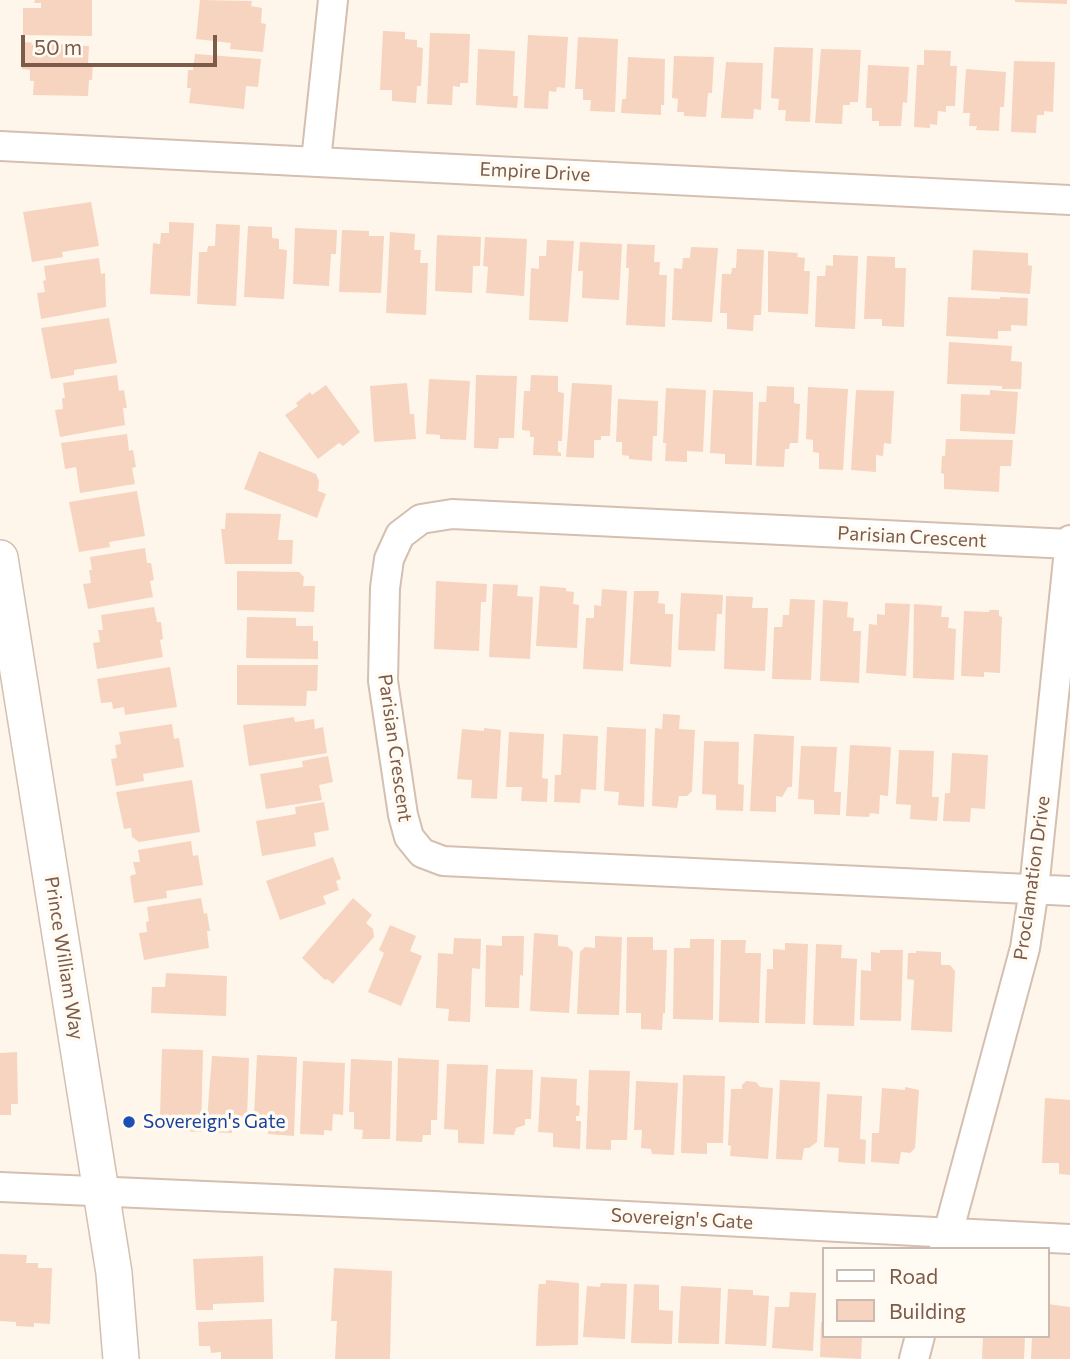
<!DOCTYPE html>
<html>
<head>
<meta charset="utf-8">
<style>
	body { margin:0 }
	#map { position:relative; width:1070px; height:1359px; overflow:hidden; background:#fef6ea; font-family:Commissioner,sans-serif }
	canvas { display:block }
	.legend { position:absolute; left:822px; top:1247px; width:228px; height:91px; box-sizing:border-box; background:#fffaf2; border:2px solid #cbbaaf; margin:0; padding:9px 12px; list-style:none; font-size:21px; color:#7c5b4a }
	.legend li { display:flex; align-items:center; gap:14px; height:35px }
	.legend b { width:35px; border:2px solid #cbbaaf }
	.scale { position:absolute; left:21px; top:35px; width:196px; height:32px; box-sizing:border-box; border:4px solid #7c5b4a; border-top:0; padding-left:9px; font-size:21px; line-height:24px; white-space:nowrap; color:#7c5b4a; -webkit-text-stroke:5px #fffaf2; paint-order:stroke }
</style>
</head>
<body>
<div id="map">
<canvas width="1070" height="1359"></canvas>
<ul class="legend">
<li><b style="height:9px;background:#fff"></b>Road</li>
<li><b style="height:19px;background:#f6d4bf"></b>Building</li>
</ul>
<div class="scale">50 m</div>
</div>
<script>
const g = document.querySelector('canvas').getContext('2d');
g.lineJoin = 'round';
function fill(path, color) { g.fillStyle = color; g.fill(path, 'evenodd'); }
const shape = rows => new Path2D(rows.map(r => 'M' + r).join(''));
function trace(path, color, width, dash) { g.strokeStyle = color; g.lineWidth = width; g.lineCap = dash ? 'butt' : 'round'; g.setLineDash(dash || []); g.stroke(path); }
function label(font, color, halo, rows, align = 'center') {
  g.font = font + ' Commissioner,sans-serif'; g.lineWidth = 7; g.setLineDash([]); g.textBaseline = 'middle'; g.strokeStyle = halo; g.fillStyle = color; for (const [text, x, y, turn = 0] of rows) {
    g.save(); g.translate(x, y); g.rotate((+turn || 0) * Math.PI / 180); g.textAlign = isNaN(turn) ? turn : align; if (halo) g.strokeText(text, 0, 0); g.fillText(text, 0, 0); g.restore();
  }
}
fill(shape([
	[35,0,92,0,92,36,23,35,23,8,41,8,41,3,34,3],
	[200,0,252,1,251,6,262,8,261,23,266,24,263,52,230,49,231,43,196,39],
	[1015,0,1067,0,1067,4,1015,2],
	[383,31,405,32,405,39,417,40,417,47,423,48,421,86,417,86,416,103,392,101,392,90,380,90],
	[430,33,470,34,468,83,460,83,460,87,453,86,452,105,427,104],
	[528,35,568,37,565,88,557,87,556,92,549,91,548,109,524,108],
	[578,37,618,39,615,112,590,111,591,100,583,100,583,89,575,89],
	[23,42,89,46,88,63,93,63,92,80,89,80,88,96,33,95,34,81,30,81,30,70,22,69],
	[774,47,813,48,810,122,785,121,786,110,778,110,779,99,771,98],
	[478,49,515,51,513,96,518,96,517,108,476,105],
	[821,49,861,50,858,102,850,102,850,105,843,105,842,124,815,123],
	[924,50,951,51,950,66,957,66,955,106,946,106,946,112,938,111,937,125,930,124,930,128,914,127,917,65,924,65],
	[195,54,261,59,258,87,246,86,244,109,189,103,191,88,187,88,188,70,193,70],
	[674,56,714,57,712,93,708,93,706,117,684,116,684,112,677,112,678,99,672,98],
	[628,57,665,59,664,105,661,105,661,115,621,113,622,99,626,99],
	[1014,61,1055,62,1053,112,1044,111,1044,115,1037,115,1036,133,1011,132],
	[726,62,763,63,761,110,754,109,753,119,721,118],
	[868,65,909,67,907,103,903,102,901,126,879,126,879,121,872,121,872,108,866,108],
	[966,69,1006,72,1004,107,1000,107,999,131,976,130,977,126,969,126,970,113,963,113],
	[91,202,99,246,62,252,63,257,32,262,23,212],
	[169,222,194,223,190,296,150,294,153,243,160,244,161,233,169,233],
	[216,224,240,225,236,306,197,304,199,252,207,252,208,246,215,246],
	[248,226,272,227,272,238,279,239,279,249,287,250,284,299,244,297],
	[295,228,337,230,336,254,331,254,329,286,293,284],
	[342,230,369,231,369,236,384,236,381,293,339,292],
	[390,232,415,234,414,250,421,250,420,263,428,263,426,315,386,313],
	[437,235,481,237,480,266,473,266,472,293,435,291],
	[485,237,527,239,524,296,486,293,488,267,483,266],
	[547,240,574,241,568,322,529,320,531,268,539,269,539,256,546,256],
	[580,242,622,244,619,300,582,298,583,271,578,271],
	[627,244,655,245,654,262,660,262,659,275,667,275,665,327,626,325,629,268,626,268],
	[691,247,718,248,712,322,672,320,674,268,682,269,683,258,690,258],
	[737,249,764,250,761,315,754,315,753,331,727,329,727,313,720,313,722,274,731,274,732,268,736,268],
	[973,250,1028,253,1028,265,1032,266,1030,294,971,290],
	[768,251,798,253,797,257,805,258,804,271,810,271,808,314,768,312],
	[833,255,858,256,855,329,815,327,817,276,825,276,826,265,833,266],
	[867,256,895,257,895,268,906,268,904,327,882,326,882,319,864,319],
	[99,258,101,274,105,273,106,307,41,319,37,293,45,292,43,281,46,280,44,266],
	[948,297,1000,299,1000,297,1028,298,1027,326,1011,325,1011,331,998,331,998,339,946,336],
	[109,318,117,363,74,370,74,375,51,379,41,328],
	[949,342,1012,346,1011,361,1022,362,1021,389,1002,389,1002,386,947,384],
	[117,375,119,391,124,390,127,408,123,408,125,425,60,437,55,410,63,409,62,398,65,398,63,383],
	[476,375,517,376,514,438,499,438,498,449,474,448],
	[531,375,558,376,558,392,564,393,562,441,558,441,558,452,561,453,561,456,533,455,534,437,530,437,530,431,522,430,524,391,530,391],
	[429,379,470,381,466,440,440,439,440,435,426,434],
	[407,383,410,414,414,414,416,439,374,442,370,386],
	[572,383,612,385,610,436,601,436,601,440,594,440,594,458,566,457],
	[326,385,360,432,343,446,339,443,318,459,285,415,298,406,296,403,310,392,312,395],
	[767,386,794,387,794,403,800,404,798,443,790,443,789,449,785,449,784,467,756,466,759,402,766,402],
	[808,387,848,389,843,470,819,469,819,453,813,452,813,440,806,439],
	[666,388,706,390,703,452,687,451,687,462,665,461,666,443,663,443],
	[713,390,753,392,752,465,725,464,725,454,710,453],
	[856,390,894,391,891,444,884,443,883,456,876,455,876,472,851,470],
	[990,390,1018,392,1015,434,960,431,961,394,990,395],
	[618,399,658,401,657,436,653,436,652,461,629,459,629,456,622,455,622,442,616,442],
	[127,434,129,451,133,450,136,467,132,468,135,484,80,493,76,467,65,469,61,443],
	[946,439,1013,440,1011,466,1000,466,999,492,944,489,944,474,941,473,942,456,945,456],
	[259,451,316,474,319,481,318,491,326,494,317,518,244,489],
	[137,491,145,536,109,542,110,547,79,552,69,502],
	[226,513,281,514,278,540,293,540,292,564,225,564,221,529,225,529],
	[145,548,147,563,151,563,154,580,150,581,153,597,88,609,83,584,91,583,89,570,92,570,90,557],
	[237,571,299,572,304,577,303,586,315,586,314,612,237,610],
	[436,581,487,584,486,602,481,602,479,651,434,649],
	[493,584,518,585,517,596,533,597,530,659,489,657],
	[540,586,566,588,566,591,574,592,573,604,579,605,577,648,536,646],
	[602,589,627,591,623,671,583,669,586,618,594,618,594,605,601,606],
	[634,591,659,591,658,603,665,604,665,614,673,614,671,667,630,664],
	[681,593,723,595,722,614,717,614,715,651,678,650],
	[726,596,753,597,752,608,768,608,765,671,724,669],
	[790,599,815,600,811,680,772,679,774,627,782,627,783,615,789,615],
	[823,600,848,602,847,617,854,618,853,631,861,631,859,683,820,681],
	[885,603,910,604,906,676,866,673,869,624,877,625,877,614,885,615],
	[914,604,942,606,941,617,949,617,948,628,956,629,954,680,913,678],
	[154,607,157,622,161,622,163,639,160,640,163,657,97,669,93,643,100,642,98,630,103,630,101,615],
	[989,610,999,610,999,616,1002,617,1000,673,984,672,984,677,961,676,964,611,989,612],
	[247,617,296,618,296,626,313,626,313,641,318,641,318,659,246,658],
	[237,665,318,665,317,691,307,691,306,706,237,705],
	[170,667,177,707,125,715,124,707,113,709,112,702,101,703,97,679],
	[663,714,680,715,679,729,695,730,692,791,687,796,679,796,677,808,652,806,655,728,662,729],
	[294,717,295,722,314,719,315,729,323,727,327,753,249,766,243,725],
	[172,724,174,739,179,738,184,767,143,774,144,781,116,786,111,759,117,758,115,745,121,744,119,732],
	[607,727,646,729,644,807,618,805,619,792,604,791],
	[484,728,501,730,497,799,471,798,472,780,457,779,462,729,484,731],
	[509,732,544,734,542,778,548,779,547,802,521,801,522,787,506,787],
	[563,734,598,736,596,790,581,789,580,803,554,802,555,775,561,775],
	[754,734,794,736,792,787,788,787,782,797,776,796,776,812,750,811],
	[704,741,739,742,738,784,744,785,743,811,716,810,716,795,702,794],
	[850,745,891,747,888,796,880,795,879,814,870,813,869,817,846,816],
	[801,746,837,747,834,792,841,792,840,815,814,814,814,800,798,799],
	[899,750,934,751,932,797,939,797,937,821,910,819,911,805,896,804],
	[952,753,988,755,985,809,971,808,970,822,943,821,945,793,950,793],
	[328,756,333,782,319,785,322,800,266,809,260,774,303,767,302,761],
	[192,780,200,832,139,842,132,837,131,828,124,829,116,792],
	[324,802,329,830,314,833,316,846,262,856,256,821,296,814,295,807],
	[191,841,193,856,198,855,203,885,166,891,167,898,134,903,130,876,136,874,133,862,140,862,138,850],
	[333,857,341,879,336,881,339,890,323,896,326,904,280,920,266,881],
	[201,898,204,914,207,913,210,931,207,931,209,948,144,960,139,933,147,932,146,922,149,921,147,907],
	[353,898,372,915,366,923,373,929,374,937,333,984,327,979,325,980,302,958],
	[390,925,416,936,410,951,422,956,401,1006,368,992,384,953,379,950],
	[534,933,558,935,558,946,568,947,573,952,569,1013,530,1011],
	[502,936,524,936,523,976,520,975,519,1008,485,1007,486,945,502,946],
	[595,936,622,937,619,1015,577,1014,580,952,585,947,595,948],
	[627,937,653,937,653,950,667,950,665,1013,663,1013,662,1030,641,1029,641,1013,626,1013],
	[454,938,481,939,480,969,472,968,470,1022,448,1021,449,1009,436,1008,438,953,453,954],
	[690,939,714,939,713,1020,673,1019,674,948,690,948],
	[721,940,746,940,745,953,761,953,759,1023,719,1022],
	[785,943,808,944,805,1024,765,1023,767,969,773,969,773,949,785,950],
	[816,944,842,945,841,958,857,959,854,1026,813,1025],
	[880,950,903,950,901,1021,860,1020,861,970,871,971,871,952,880,953],
	[916,951,941,952,941,965,950,965,955,971,952,1032,911,1030,914,980,907,979,908,953,916,953],
	[166,973,227,976,226,1016,151,1013,152,987,165,987],
	[162,1049,203,1050,201,1132,176,1131,177,1117,160,1116],
	[17,1052,18,1104,11,1104,11,1115,0,1115,0,1053],
	[257,1055,297,1057,294,1136,268,1134,269,1123,259,1123,254,1117],
	[212,1056,249,1058,247,1120,232,1119,232,1133,206,1132],
	[398,1058,439,1060,437,1120,431,1120,431,1135,423,1135,422,1142,396,1141],
	[351,1059,392,1061,390,1139,362,1139,363,1130,354,1129,354,1112,349,1112],
	[303,1061,345,1063,343,1115,333,1114,332,1131,324,1130,324,1135,300,1134],
	[447,1064,488,1065,484,1144,458,1143,458,1130,444,1129],
	[496,1069,533,1070,531,1119,525,1119,525,1125,516,1128,514,1135,493,1134],
	[589,1070,630,1071,627,1140,611,1140,611,1150,586,1149],
	[683,1075,725,1076,723,1143,707,1143,707,1154,681,1153],
	[541,1077,577,1079,576,1105,580,1106,579,1116,576,1116,576,1121,581,1121,580,1149,553,1147,553,1133,538,1132],
	[780,1080,820,1082,817,1142,809,1148,804,1148,802,1160,776,1159],
	[636,1081,678,1083,674,1155,652,1154,651,1149,641,1148,642,1130,634,1130],
	[746,1081,756,1082,760,1087,773,1088,768,1159,730,1156,731,1146,728,1145,731,1089,742,1089,742,1085],
	[905,1087,919,1090,915,1148,910,1153,901,1152,899,1164,871,1162,872,1133,879,1133,882,1088,905,1090],
	[827,1094,862,1096,860,1139,866,1140,865,1164,838,1162,839,1148,824,1147],
	[1045,1098,1070,1100,1070,1175,1059,1174,1059,1163,1042,1163],
	[0,1254,27,1255,26,1263,38,1263,38,1268,52,1268,50,1324,34,1323,34,1327,16,1326,16,1322,0,1321],
	[263,1256,264,1302,213,1304,213,1310,196,1310,193,1259],
	[334,1268,392,1271,390,1359,335,1359,337,1321,331,1321],
	[546,1280,579,1283,578,1345,536,1346,538,1291,539,1284,546,1284],
	[601,1283,627,1284,625,1339,583,1337,587,1286,600,1287],
	[634,1284,659,1285,659,1310,673,1311,672,1344,631,1343],
	[681,1286,721,1288,719,1344,678,1343],
	[728,1289,753,1290,753,1295,769,1296,766,1346,725,1344],
	[790,1292,816,1293,813,1351,772,1348,775,1307,789,1307],
	[1047,1304,1070,1307,1070,1359,1031,1359,1032,1336,1047,1336],
	[272,1319,273,1359,221,1359,221,1352,211,1353,210,1346,199,1346,198,1322],
	[821,1322,823,1322,823,1336,862,1336,861,1359,820,1357],
	[983,1336,1025,1336,1024,1359,982,1359]
]), '#f6d4bf');
const minor = shape([
	[0,146,1070,200],
	[316,161,333,0],
	[1070,544,452,514,421,519,400,535,389,559,385,588,383,681,403,815,409,837,422,853,443,861,1070,891],
	[0,1187,434,1206,1070,1239],
	[944,1248,1025,948,1034,889,1070,540],
	[914,1359,920,1336]
]);
const tertiary = shape([
	[0,558,114,1273,121,1359]
]);
trace(minor, '#d4bfb0', 32);
trace(tertiary, '#d4bfb0', 38);
trace(minor, '#fff', 28);
trace(tertiary, '#fff', 35);
for (const [x, y, r, color] of [
	[129,1122,7,"#1a4fb4"]
]) { const dot = new Path2D(); dot.arc(x, y, r, 0, 2 * Math.PI); g.fillStyle = color; g.fill(dot); trace(dot, '#fffaf2', 2.5); }
label('19px', '#7c5b4a', '#fffaf2', [
	["Empire Drive",535,172,3],
	["Parisian Crescent",912,537,3],
	["Parisian Crescent",395,748,82],
	["Proclamation Drive",1032,878,-82],
	["Prince William Way",64,958,81],
	["Sovereign's Gate",682,1219,3]
]);
label('19px', '#164399', '#fffaf2', [
	["Sovereign's Gate",143,1122]
], 'left');
</script>
</body>
</html>
